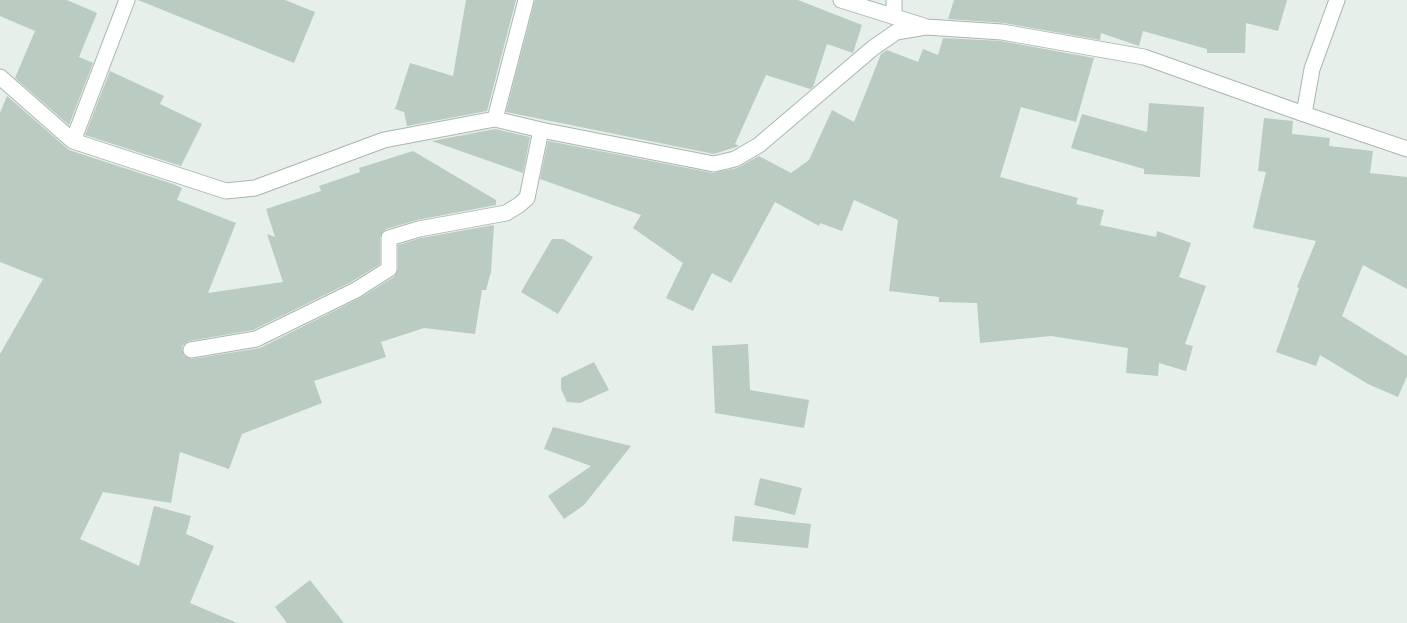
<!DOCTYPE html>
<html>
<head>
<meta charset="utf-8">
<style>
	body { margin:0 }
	canvas { display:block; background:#e6efe9 }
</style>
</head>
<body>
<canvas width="1407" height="623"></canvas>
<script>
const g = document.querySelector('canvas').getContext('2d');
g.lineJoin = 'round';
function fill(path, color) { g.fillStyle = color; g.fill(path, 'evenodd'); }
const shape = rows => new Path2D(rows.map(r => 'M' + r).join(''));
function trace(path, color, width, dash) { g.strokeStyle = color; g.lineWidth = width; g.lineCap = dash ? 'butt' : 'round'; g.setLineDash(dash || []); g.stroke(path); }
fill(shape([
	[0,0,67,0,97,13,79,57,93,63,69,125,15,78,35,31,0,16],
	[138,0,285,0,315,12,294,63],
	[466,0,516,0,487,111,407,126,404,112,395,109,410,63,453,76],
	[535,0,798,0,862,25,853,53,827,44,813,87,810,89,766,75,735,144,739,146,714,154,506,112],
	[954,0,1287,0,1278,31,1246,23,1245,53,1207,53,1207,49,1143,31,1139,46,1101,33,1100,40,1004,23,948,19],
	[943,38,1001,41,1094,58,1076,122,1021,107,1000,177,1078,198,1076,204,1104,210,1100,225,1156,237,1157,231,1191,243,1179,277,1206,286,1185,344,1193,346,1186,371,1159,363,1158,376,1126,373,1128,348,1051,336,980,343,977,303,939,302,939,297,889,291,898,220,854,200,842,231,820,223,819,226,775,202,731,283,712,273,693,311,666,298,683,263,633,228,641,215,540,179,548,141,713,173,737,168,759,156,791,173,809,160,832,110,854,122,881,54,887,50,918,62,923,49,938,55],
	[110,71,164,96,160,104,202,124,181,166,85,135],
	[7,96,69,150,173,184,182,188,177,200,236,223,208,293,283,282,267,234,275,237,266,209,321,191,319,186,360,172,359,168,413,151,496,200,496,205,417,220,386,229,380,237,380,264,351,282,253,330,189,341,182,346,184,356,192,359,260,348,360,298,394,277,398,269,398,245,421,238,494,225,491,272,486,290,482,290,475,334,424,328,381,342,386,357,314,381,322,403,242,434,229,469,180,452,171,503,103,492,80,539,139,566,154,506,191,516,186,534,214,546,190,603,237,623,0,623,0,354,43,279,0,262,0,113],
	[1149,103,1204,107,1200,177,1144,174,1144,169,1071,148,1082,114,1147,132],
	[1264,118,1293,121,1292,134,1330,138,1329,146,1373,151,1370,173,1407,177,1407,289,1363,265,1342,316,1407,356,1407,376,1398,397,1368,384,1320,355,1316,366,1276,352,1299,288,1297,287,1316,241,1253,228,1266,172,1258,171],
	[495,129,530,137,523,173,432,141],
	[552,239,563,239,593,257,558,314,521,292],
	[748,344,750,390,809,400,804,428,715,413,712,346],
	[594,362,609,390,580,403,567,402,561,389,561,378],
	[553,427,631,446,584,505,564,519,548,496,591,466,544,449],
	[760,478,802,488,795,515,754,505],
	[735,516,811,524,808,548,732,541],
	[310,580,344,623,287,623,275,607]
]), '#bacbc1');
const street = shape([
	[841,0,924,26],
	[894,17,894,0],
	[0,77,73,141,226,191,255,188,384,140,495,119,541,130,714,164,735,159,759,145,873,48,896,32,926,27,1002,32,1144,57,1304,114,1312,69,1337,0],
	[1304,114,1407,149],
	[495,119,526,0],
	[73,141,127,0],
	[191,350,256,339,356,290,389,269,389,238,419,229,506,213,519,205,527,198,541,130]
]);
trace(street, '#a8b8af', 17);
trace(street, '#fff', 15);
</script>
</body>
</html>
